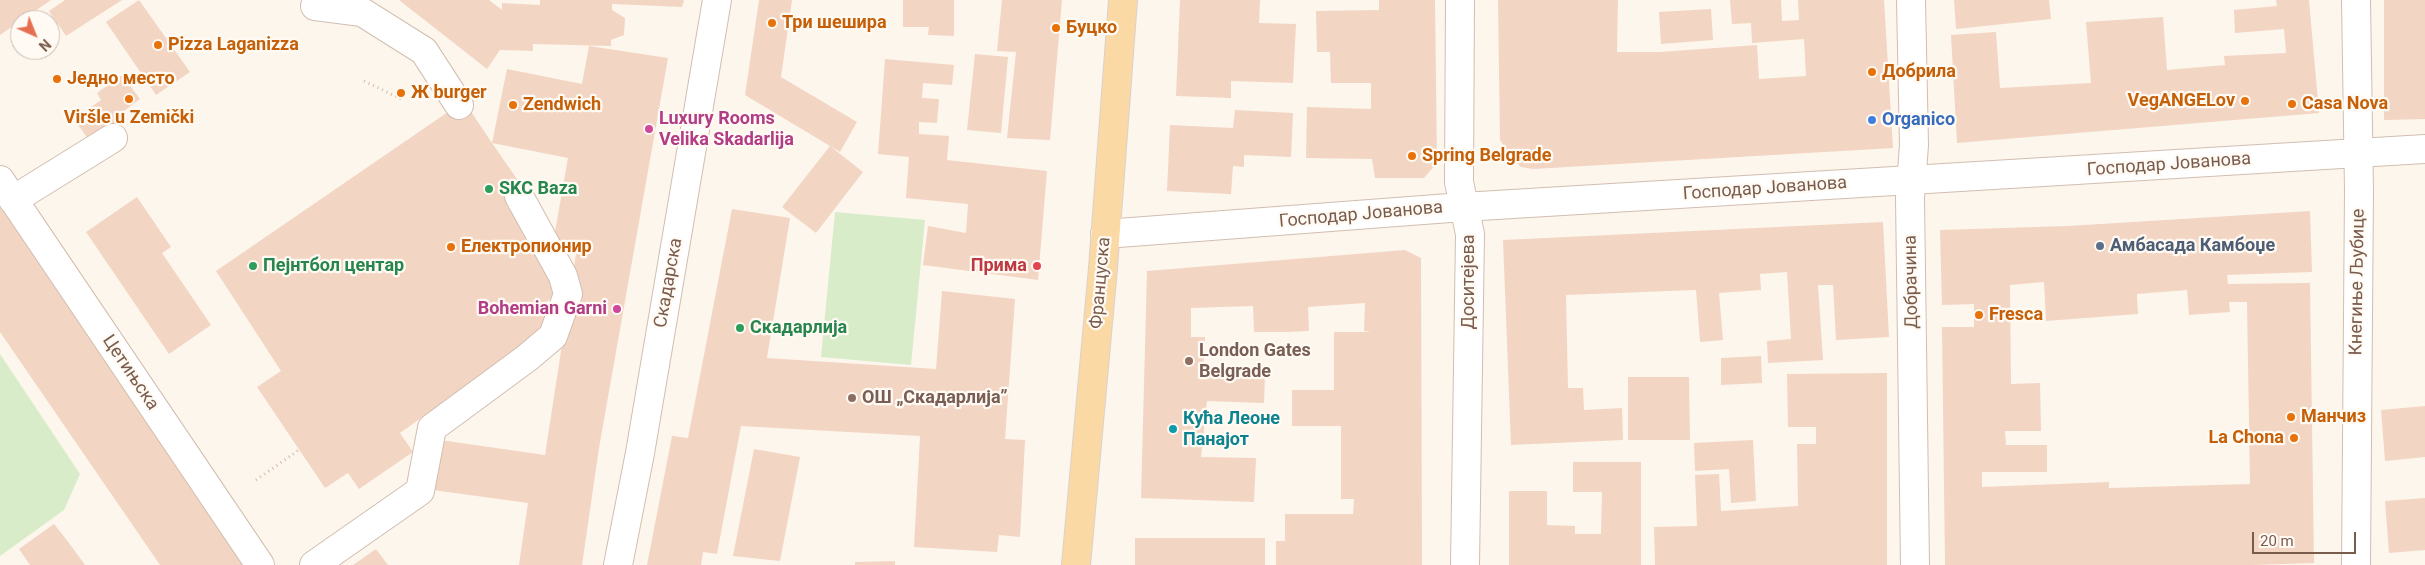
<!DOCTYPE html>
<html>
<head>
<meta charset="utf-8">
<style>
	body { margin:0 }
	#map { position:relative; width:2425px; height:565px; overflow:hidden; background:#fdf6ec; font-family:Roboto,sans-serif }
	canvas { display:block }
	.north { position:absolute; left:10px; top:10px; width:50px; height:50px; box-sizing:border-box; background:#fffaf3; border:1px solid #cabbb1; border-radius:50%; rotate:136deg; font-size:14px; font-weight:700; line-height:20px; text-align:center; color:#7a5c4d }
	.north::after { content:''; display:block; margin:auto; width:18px; height:22px; background:#e76f51; clip-path:polygon(50% 0,100% 100%,50% 72%,0 100%) }
	.scale { position:absolute; left:2252px; top:532px; width:104px; height:22px; box-sizing:border-box; border:2px solid #7a5c4d; border-top:0; padding-left:6px; font-size:15px; line-height:18px; white-space:nowrap; color:#7a5c4d; -webkit-text-stroke:4px #fffaf3; paint-order:stroke }
</style>
</head>
<body>
<div id="map">
<canvas width="2425" height="565"></canvas>
<div class="north">N</div>
<div class="scale">20 m</div>
</div>
<script>
const g = document.querySelector('canvas').getContext('2d');
g.lineJoin = 'round';
function fill(path, color) { g.fillStyle = color; g.fill(path, 'evenodd'); }
const shape = rows => new Path2D(rows.map(r => 'M' + r).join(''));
function trace(path, color, width, dash) { g.strokeStyle = color; g.lineWidth = width; g.lineCap = dash ? 'butt' : 'round'; g.setLineDash(dash || []); g.stroke(path); }
function label(font, color, halo, rows, align = 'center') {
  g.font = font + ' Roboto,sans-serif'; g.lineWidth = 4.5; g.setLineDash([]); g.textBaseline = 'middle'; g.strokeStyle = halo; g.fillStyle = color; for (const [text, x, y, turn = 0] of rows) {
    g.save(); g.translate(x, y); g.rotate((+turn || 0) * Math.PI / 180); g.textAlign = isNaN(turn) ? turn : align; if (halo) g.strokeText(text, 0, 0); g.fillText(text, 0, 0); g.restore();
  }
}
fill(shape([
	[835,212,925,220,911,365,821,357],
	[0,354,80,474,64,510,0,556]
]), '#d8ecc9');
fill(shape([
	[0,0,51,0,0,35],
	[65,0,122,0,66,36,49,11],
	[139,0,190,72,156,95,106,22],
	[399,0,489,0,502,10,502,3,540,5,540,0,684,0,682,7,612,4,612,10,625,18,624,35,611,40,611,46,533,44,533,51,500,50,487,69],
	[759,0,792,0,781,77,857,122,840,152,830,146,863,172,816,233,782,207,830,146,745,95],
	[903,0,954,0,954,36,928,35,929,27,903,27],
	[1002,0,1062,0,1050,140,1007,138,1016,52,997,51],
	[1180,0,1260,0,1259,23,1296,24,1293,83,1231,81,1231,98,1176,96],
	[1379,0,1435,0,1437,163,1424,178,1375,178,1372,159,1306,158,1307,107,1371,109,1371,83,1331,83,1330,52,1317,52,1316,11,1379,10],
	[1498,0,1618,0,1617,52,1660,52,1757,45,1759,79,1806,76,1804,39,1752,43,1751,23,1732,24,1730,0,1781,0,1782,21,1799,20,1798,0,1884,0,1893,148,1533,169,1521,167,1510,156,1500,140],
	[1954,0,2049,0,2051,19,1956,29],
	[2276,0,2309,0,2319,113,1957,143,1951,35,1996,32,2000,88,2091,83,2086,22,2163,17,2167,70,2225,65,2224,56,2286,53,2284,29,2235,33,2234,10,2277,6],
	[2384,0,2425,0,2425,119,2384,120],
	[1711,9,1713,40,1661,44,1659,12],
	[589,46,668,58,599,448,582,565,519,565,528,503,433,490,440,440,545,455,576,254,552,249,568,158,492,143,526,192,507,206,565,289,542,305,555,323,400,433,413,452,359,489,348,473,325,488,257,387,281,371,216,271,464,101,492,143,507,69,582,84],
	[975,54,1008,57,1001,133,967,130],
	[885,59,954,65,952,85,923,83,922,98,939,99,937,123,919,122,919,134,949,136,947,160,1047,171,1038,280,923,265,928,226,966,233,968,204,906,198,909,157,878,154],
	[122,75,140,99,116,117,119,122,91,143,74,119,101,100,97,93],
	[1235,110,1293,113,1291,157,1244,155,1244,167,1233,166,1231,194,1167,191,1170,125,1233,128],
	[137,197,171,247,162,253,211,325,169,354,86,232],
	[0,205,189,484,244,565,160,565,0,332],
	[732,209,790,218,767,358,936,369,942,291,1015,299,1005,439,1025,440,1020,537,999,535,997,552,914,547,920,436,741,426,717,554,703,552,701,565,647,565,672,436,688,438],
	[2310,211,2312,272,2227,275,2228,284,2310,283,2314,563,2252,565,1945,565,1942,327,1974,327,1974,304,1942,305,1940,230,2068,226],
	[2044,282,2046,321,2138,314,2137,294,2187,290,2189,315,2230,312,2229,302,2247,302,2250,484,2109,488,2109,482,1982,487,1982,472,2047,472,2047,445,2006,445,2005,431,2041,431,2040,383,2011,384,2010,285],
	[1883,222,1889,337,1836,340,1833,285,1818,285,1823,360,1768,363,1767,341,1791,339,1787,272,1760,274,1761,290,1719,293,1723,340,1700,342,1696,290,1566,295,1568,388,1583,388,1584,410,1622,408,1623,440,1511,445,1503,240],
	[1405,250,1421,258,1422,565,1276,565,1276,541,1285,541,1285,514,1353,514,1354,499,1341,499,1341,426,1292,426,1292,390,1334,390,1334,332,1371,332,1364,331,1365,303,1308,307,1309,331,1287,332,1254,332,1253,306,1191,308,1191,337,1205,337,1203,374,1265,376,1264,403,1207,401,1201,457,1256,458,1254,502,1141,498,1147,271],
	[1761,356,1762,383,1721,385,1721,358],
	[1887,373,1887,565,1655,565,1654,527,1697,526,1695,475,1719,474,1721,511,1798,506,1797,444,1816,444,1816,427,1788,427,1787,374],
	[1628,377,1689,377,1690,440,1628,440],
	[2425,406,2425,457,2385,461,2381,410],
	[1753,440,1756,501,1731,503,1729,469,1695,471,1694,443],
	[754,449,800,457,780,561,733,556],
	[1573,462,1641,462,1641,565,1509,565,1509,491,1547,491,1547,525,1575,526,1575,534,1601,534,1602,492,1573,492],
	[2425,498,2425,550,2389,553,2385,501],
	[54,524,66,539,85,565,30,565,19,549],
	[1135,538,1265,538,1265,565,1135,565],
	[376,549,388,565,353,565],
	[895,561,895,565,855,565,855,562]
]), '#f3d5c3');
const minor = shape([
	[1460,0,1459,182,1470,234,1465,565],
	[1911,0,1914,145,1910,198,1915,565],
	[315,6,362,12,424,51,459,105],
	[0,180,260,565],
	[13,200,113,138],
	[1105,234,1463,207,2425,149],
	[314,565,420,491,432,428,527,358,553,336,568,294,563,276,519,196],
	[618,565,640,453,717,0],
	[2356,565,2359,191,2356,0]
]);
const major = shape([
	[1076,565,1103,268,1123,0]
]);
trace(minor, '#d1beb0', 30);
trace(major, '#dad1cd', 30);
trace(shape([
	[364,81,401,99],
	[256,480,299,450]
]), '#d9b8a5', 3, [1, 4]);
trace(minor, '#fff', 28);
trace(major, '#fbd9a5', 28);
for (const [x, y, r, color] of [
	[772,23,5,"#e8710a"],
	[1056,28,5,"#e8710a"],
	[158,45,5,"#e8710a"],
	[1872,72,5,"#e8710a"],
	[57,79,5,"#e8710a"],
	[401,93,5,"#e8710a"],
	[129,99,5,"#e8710a"],
	[2245,101,5,"#e8710a"],
	[2292,104,5,"#e8710a"],
	[513,105,5,"#e8710a"],
	[1872,120,5,"#3f7fe0"],
	[649,129,5,"#d1479c"],
	[1412,156,5,"#e8710a"],
	[489,189,5,"#2e9e5b"],
	[2100,246,5,"#5c6f8a"],
	[451,247,5,"#e8710a"],
	[253,266,5,"#2e9e5b"],
	[1037,266,5,"#e0444e"],
	[617,309,5,"#d1479c"],
	[1979,315,5,"#e8710a"],
	[740,328,5,"#2e9e5b"],
	[1189,361,5,"#8d6e63"],
	[852,398,5,"#8d6e63"],
	[2291,417,5,"#e8710a"],
	[1173,429,5,"#0f9aa8"],
	[2294,438,5,"#e8710a"]
]) { const dot = new Path2D(); dot.arc(x, y, r, 0, 2 * Math.PI); g.fillStyle = color; g.fill(dot); trace(dot, '#fffaf3', 2); }
label('bold 18px', '#c56008', '#fffaf3', [
	["Три шешира",782,23],
	["Буцко",1066,28],
	["Pizza Laganizza",168,45],
	["Добрила",1882,72],
	["Једно место",67,79],
	["Ж burger",411,93],
	["VegANGELov",2235,101,"right"],
	["Casa Nova",2302,104],
	["Zendwich",523,105],
	["Viršle u Zemički",129,118,"center"],
	["Spring Belgrade",1422,156],
	["Електропионир",461,247],
	["Fresca",1989,315],
	["Манчиз",2301,417],
	["La Chona",2284,438,"right"]
], 'left');
label('bold 18px', '#b23c85', '#fffaf3', [
	["Luxury Rooms",659,119],
	["Velika Skadarlija",659,140],
	["Bohemian Garni",607,309,"right"]
], 'left');
label('bold 18px', '#366cbe', '#fffaf3', [
	["Organico",1882,120]
], 'left');
label('18px', '#7a5c4d', '#fffaf3', [
	["Господар Јованова",2169,165,-4],
	["Господар Јованова",1765,189,-4],
	["Господар Јованова",1361,215,-5],
	["Доситејева",1469,282,-90],
	["Добрачина",1912,282,-91],
	["Кнегиње Љубице",2358,282,-89],
	["Скадарска",669,283,-80],
	["Француска",1101,283,-85],
	["Цетињска",130,373,56]
]);
label('bold 18px', '#27864d', '#fffaf3', [
	["SKC Baza",499,189],
	["Пејнтбол центар",263,266],
	["Скадарлија",750,328]
], 'left');
label('bold 18px', '#4e5e75', '#fffaf3', [
	["Амбасада Камбоџе",2110,246]
], 'left');
label('bold 18px', '#be3a42', '#fffaf3', [
	["Прима",1027,266]
], 'right');
label('bold 18px', '#785e54', '#fffaf3', [
	["London Gates",1199,351],
	["Belgrade",1199,372],
	["ОШ „Скадарлија”",862,398]
], 'left');
label('bold 18px', '#0d838f', '#fffaf3', [
	["Кућа Леоне",1183,419],
	["Панајот",1183,440]
], 'left');
</script>
</body>
</html>
